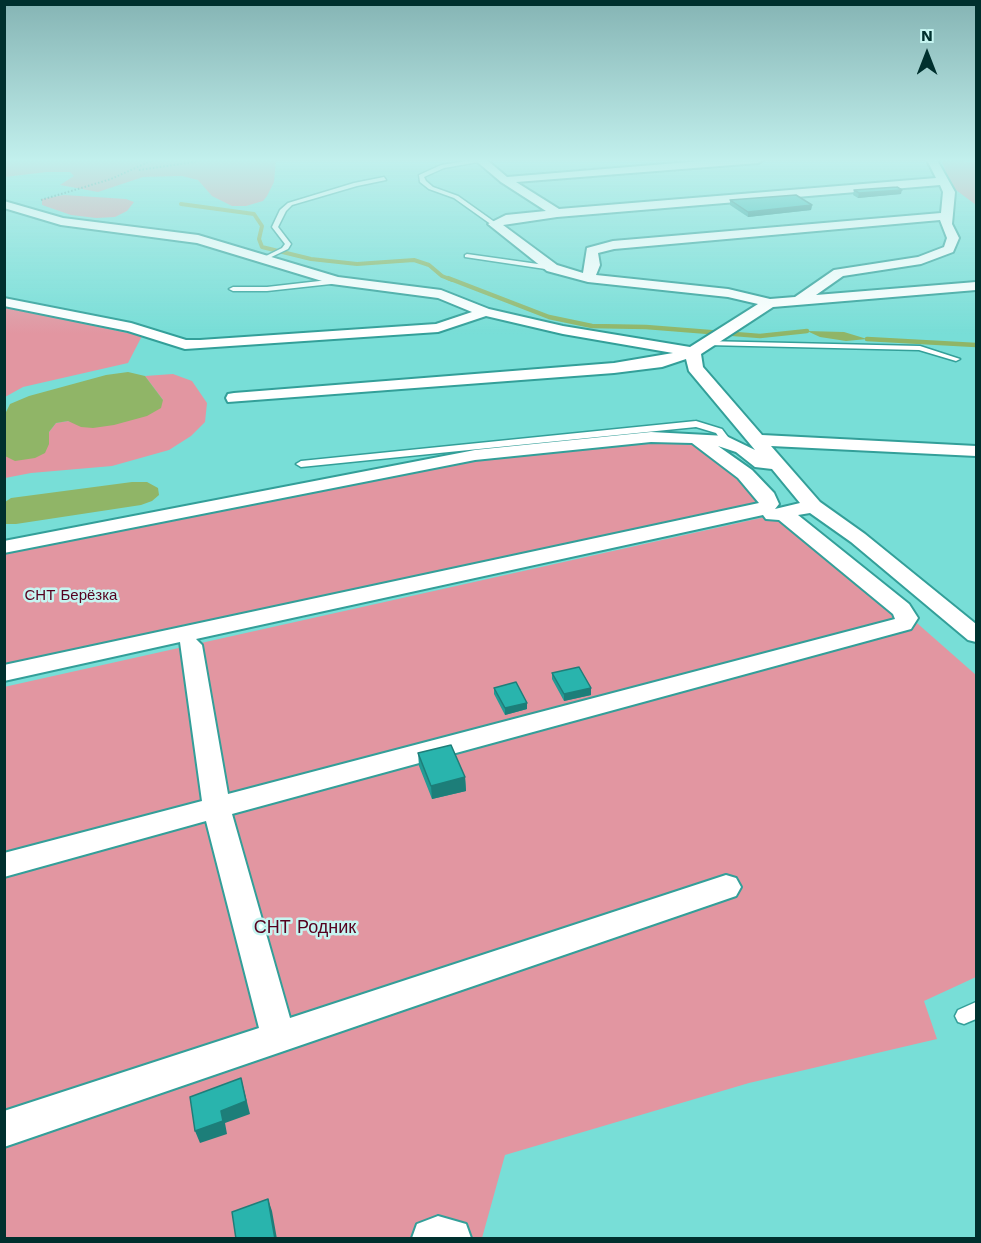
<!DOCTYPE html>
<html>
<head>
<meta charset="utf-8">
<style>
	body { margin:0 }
	#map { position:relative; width:981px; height:1243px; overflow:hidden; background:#78ded7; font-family:"Work Sans",sans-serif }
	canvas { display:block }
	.frame { position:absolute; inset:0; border:6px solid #00302e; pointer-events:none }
	.north { position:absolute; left:897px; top:24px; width:60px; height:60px; -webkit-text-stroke:4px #c6f5f1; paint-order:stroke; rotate:0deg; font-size:16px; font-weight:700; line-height:24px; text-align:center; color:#00302e }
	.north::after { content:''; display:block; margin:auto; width:21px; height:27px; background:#00302e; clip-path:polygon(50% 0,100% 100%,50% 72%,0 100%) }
</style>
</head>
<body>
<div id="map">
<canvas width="981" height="1243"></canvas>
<div class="frame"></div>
<div class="north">N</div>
</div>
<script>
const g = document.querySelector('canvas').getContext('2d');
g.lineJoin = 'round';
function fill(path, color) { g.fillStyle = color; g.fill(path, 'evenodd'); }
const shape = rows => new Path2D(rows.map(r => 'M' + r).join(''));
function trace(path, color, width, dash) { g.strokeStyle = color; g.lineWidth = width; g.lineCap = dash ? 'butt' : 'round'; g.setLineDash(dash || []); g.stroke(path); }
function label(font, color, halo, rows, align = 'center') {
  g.font = font + ' "Work Sans",sans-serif'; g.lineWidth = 5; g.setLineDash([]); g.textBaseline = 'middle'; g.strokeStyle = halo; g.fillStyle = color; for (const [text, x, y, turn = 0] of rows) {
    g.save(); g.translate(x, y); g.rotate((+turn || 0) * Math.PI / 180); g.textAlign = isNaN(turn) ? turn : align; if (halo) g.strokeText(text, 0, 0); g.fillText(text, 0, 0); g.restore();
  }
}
fill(shape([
	[5,160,276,160,274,182,267,196,263,201,246,206,232,206,212,196,198,180,182,176,143,177,98,192,60,185,74,176,70,172,47,172,5,177],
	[941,160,976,162,976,205,952,187],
	[64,195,126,199,134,202,127,211,115,217,96,218,71,215,42,205,42,199],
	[5,307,18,310,142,336,128,363,23,387,5,397],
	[173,374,192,381,207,403,205,422,191,436,169,450,112,466,31,473,5,478,4,448,5,456,49,444,49,432,56,423,68,421,78,424,163,400,145,376],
	[696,438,769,504,5,673,5,547,475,455],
	[783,513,901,609,976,675,976,977,924,1001,937,1039,749,1083,505,1155,482,1238,5,1238,4,687]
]), '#e296a1');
fill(shape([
	[807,331,844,332,867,339,846,341,820,337],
	[128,372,145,376,163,400,161,408,147,416,114,425,93,428,81,427,68,421,56,423,49,432,49,444,45,453,35,458,15,461,5,456,5,414,10,404,29,396,106,375],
	[132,482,147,482,158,488,159,495,152,501,141,505,16,524,5,524,5,502,11,498]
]), '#90b567');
trace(shape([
	[181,204,254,214,262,226,259,239,262,247,311,259,357,264,414,260,429,265,442,276,452,280]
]), '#90b567', 4);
trace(shape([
	[448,278,549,317,592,326,646,327,760,336,807,331],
	[867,339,976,345]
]), '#90b567', 4.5);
const lane = shape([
	[473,160,484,161,444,168,424,177,426,181,433,187,458,196,496,223,496,225,492,225,454,198,429,189,420,182,419,175,441,165,473,160],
	[384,177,386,180,357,186,292,205,286,211,278,227,291,244,288,249,263,261,258,260,282,248,285,244,272,227,280,210,288,203,354,183,384,177],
	[467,254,552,266,556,268,552,270,465,257,465,255,467,254],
	[337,279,340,279,340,283,267,291,233,291,229,289,233,287,267,287,337,279],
	[704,341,920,346,960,359,956,361,919,350,707,345,703,343,704,341],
	[696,421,722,429,731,441,726,444,723,443,716,433,696,427,301,467,296,464,301,461,696,421],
	[976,1002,976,1019,964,1024,958,1022,955,1016,958,1010,976,1002]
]);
const street = shape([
	[475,160,487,160,507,177,714,160,763,160,758,163,516,182,559,209,936,178,927,160,937,160,955,192,952,224,959,238,953,252,921,264,843,276,816,295,976,282,976,290,773,307,701,354,703,367,762,435,976,446,976,456,771,446,820,502,865,534,976,624,976,642,968,640,851,542,810,513,798,515,909,604,918,618,911,629,232,814,290,1018,726,875,736,878,741,887,736,896,4,1147,4,1111,259,1028,206,821,4,877,4,853,202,801,180,642,4,681,4,665,759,503,738,478,692,443,651,442,475,460,4,553,4,541,475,450,651,432,726,436,755,450,689,371,686,359,662,367,614,373,228,402,226,398,228,394,234,393,614,363,673,353,563,334,486,316,438,332,185,349,128,331,4,306,4,298,131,323,186,340,200,340,436,324,472,312,438,298,332,284,197,243,61,225,4,208,4,201,63,218,198,235,338,277,441,290,489,309,563,326,690,347,758,304,728,297,588,282,547,271,488,224,506,215,546,211,501,182,475,160],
	[940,185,943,192,941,213,613,241,587,248,583,273,557,265,503,225,557,217,940,185],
	[940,220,947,238,944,247,918,257,834,270,795,297,770,299,728,289,596,275,600,265,598,253,614,249,940,220],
	[718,446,736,452,755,467,772,469,800,503,775,509,779,504,774,493,752,470,718,446],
	[763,515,766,519,779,520,893,614,895,619,228,794,202,645,196,639,763,515],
	[438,1216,466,1224,471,1238,412,1238,417,1224,438,1216]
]);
trace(lane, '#339f99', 3);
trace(street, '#339f99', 4);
trace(shape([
	[139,170,207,160],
	[41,200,111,179,153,160]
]), '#3e8985', 2, [1.5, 2]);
fill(lane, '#fff');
fill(street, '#fff');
fill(shape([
	[854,190,901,194,858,198,853,195],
	[730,200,812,205,811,210,748,217,730,205],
	[552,673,591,688,591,695,564,701,552,679],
	[494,688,527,709,505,715,494,694],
	[418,753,465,777,466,791,432,799,419,766]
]), '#239b95');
fill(shape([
	[902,190,901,194,858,198,859,193],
	[812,205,811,210,748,217,748,212],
	[591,688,591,695,564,701,564,694],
	[527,703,527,709,505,715,505,708],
	[465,777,466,791,432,799,431,786],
	[241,1078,250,1114,225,1123,227,1134,200,1143,195,1131,221,1111],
	[268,1199,272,1211,277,1239,275,1239]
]), '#1d7e79');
const building = shape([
	[897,187,902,190,859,193,854,190,897,187],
	[796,195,812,205,748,212,730,200,796,195],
	[579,667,591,688,564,694,552,673,579,667],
	[516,682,527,703,505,708,494,688,516,682],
	[451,745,465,777,431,786,418,753,451,745],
	[241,1078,246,1101,221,1111,223,1121,195,1131,190,1097,241,1078],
	[268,1199,275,1239,236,1239,232,1212,268,1199]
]);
fill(building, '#29b4ad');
trace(building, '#1d7e79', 1.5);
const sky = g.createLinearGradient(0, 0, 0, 334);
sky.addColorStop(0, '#85b4b4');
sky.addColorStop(0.48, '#c2f0ed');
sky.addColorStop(1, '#c2f0ed00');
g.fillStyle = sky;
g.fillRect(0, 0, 981, 334);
label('15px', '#55011e', '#c6f5f1', [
	["СНТ Берёзка",71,596]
]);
label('18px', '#55011e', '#c6f5f1', [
	["СНТ Родник",305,928]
]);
</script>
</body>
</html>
